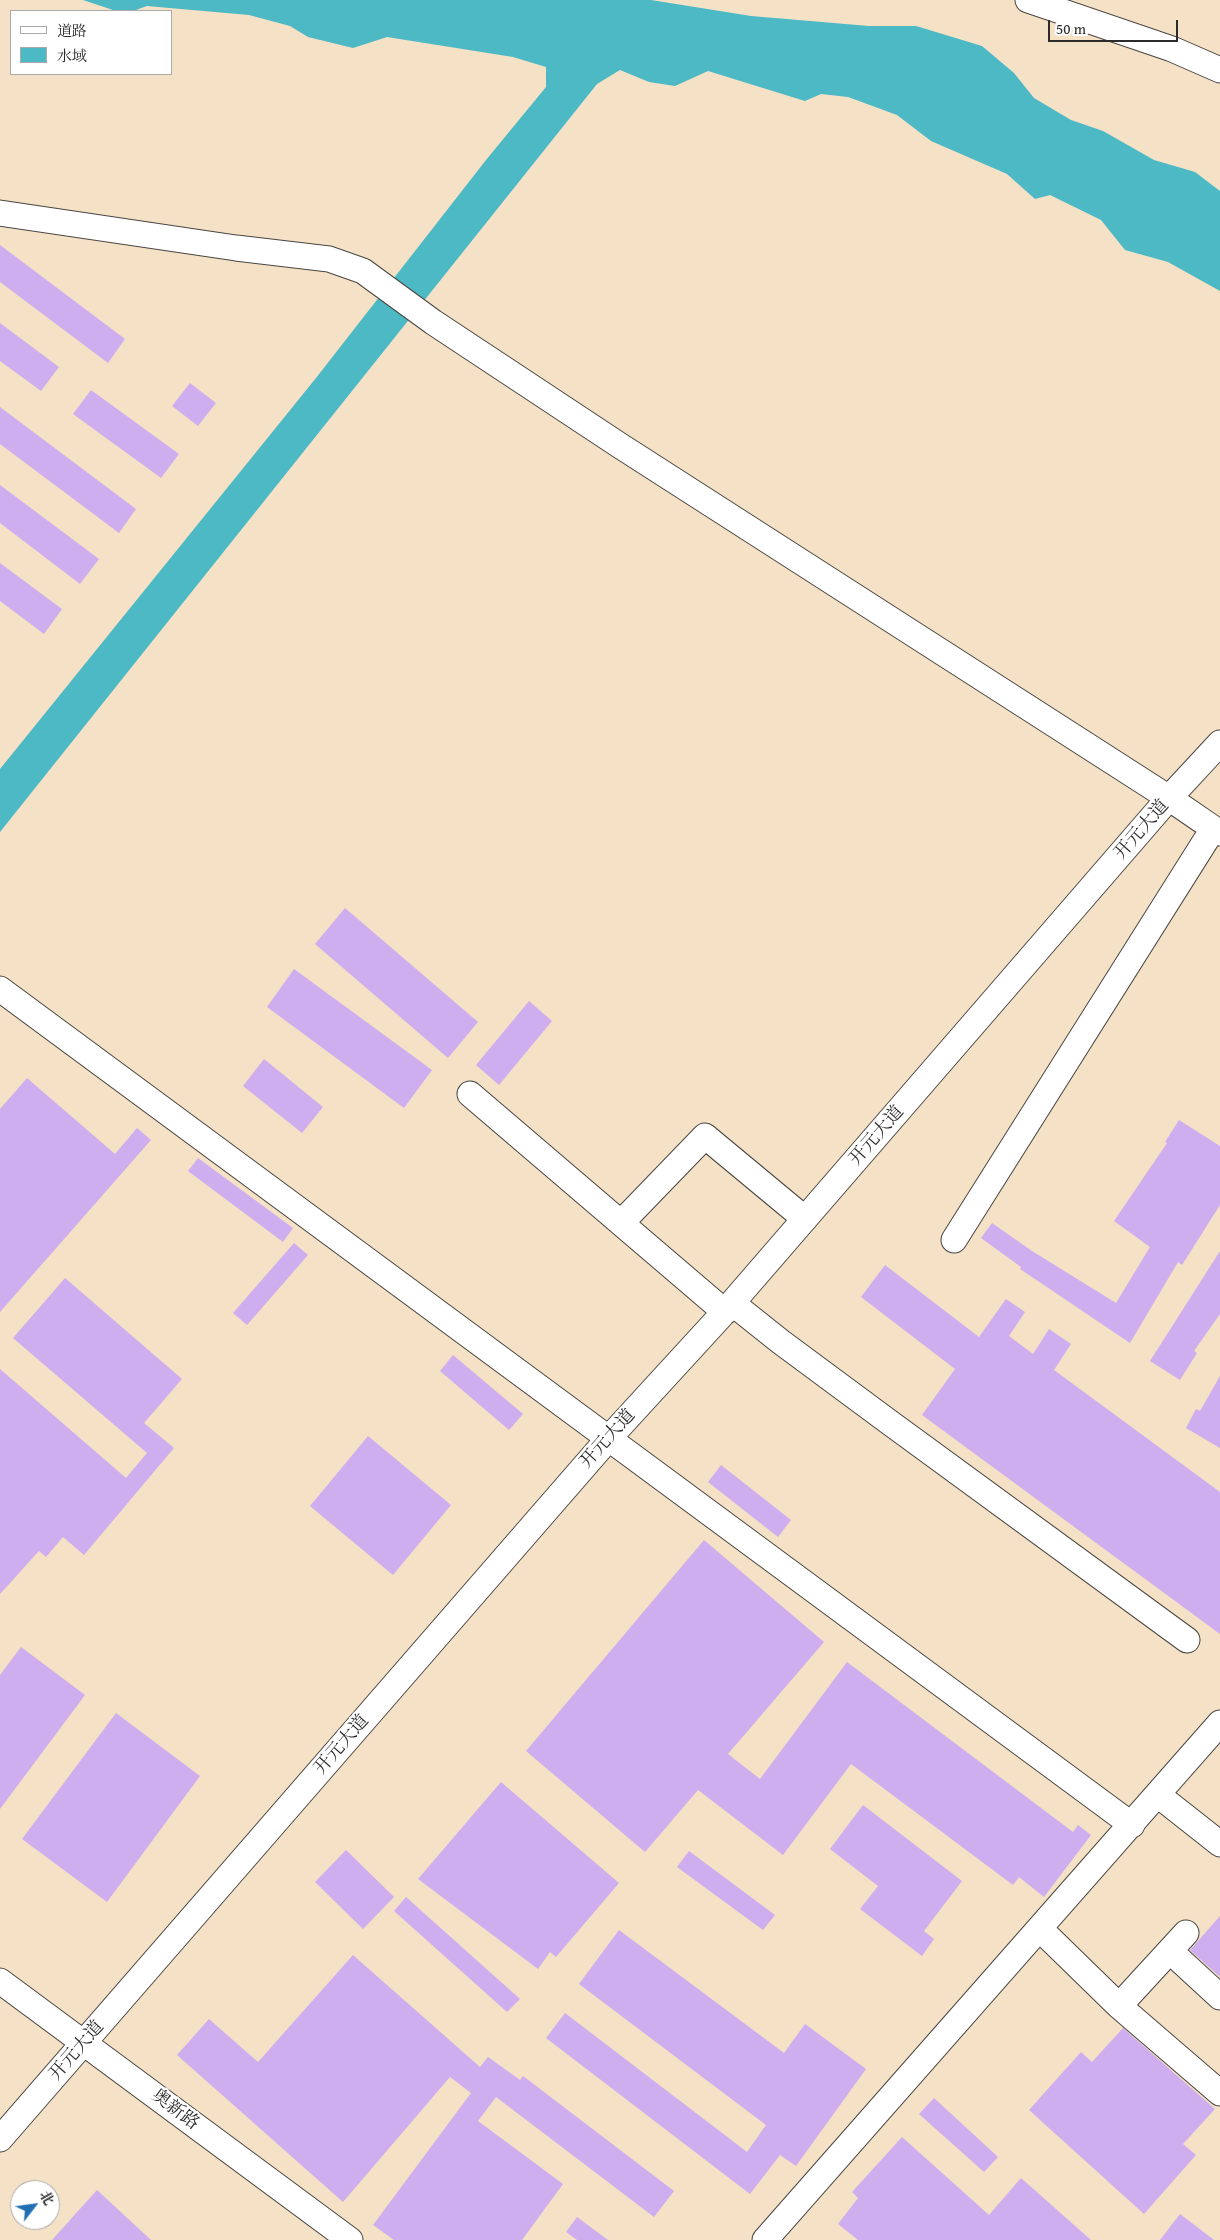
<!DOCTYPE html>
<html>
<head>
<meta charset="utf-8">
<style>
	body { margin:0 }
	#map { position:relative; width:1220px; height:2240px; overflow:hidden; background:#f4e1c6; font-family:"Gentium Book Plus","Noto Serif SC",serif }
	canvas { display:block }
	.legend { position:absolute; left:10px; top:10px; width:162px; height:65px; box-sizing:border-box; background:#fff; border:1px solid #aaa; margin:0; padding:6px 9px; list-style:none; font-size:15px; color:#2b2b2b }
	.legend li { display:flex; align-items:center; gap:10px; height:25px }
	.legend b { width:25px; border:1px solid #aaa }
	.north { position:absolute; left:10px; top:2180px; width:50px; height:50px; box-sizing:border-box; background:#fff; border:1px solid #aaa; border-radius:50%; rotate:60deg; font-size:14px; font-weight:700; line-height:20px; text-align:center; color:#2b2b2b }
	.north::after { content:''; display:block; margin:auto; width:18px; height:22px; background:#1f6fb2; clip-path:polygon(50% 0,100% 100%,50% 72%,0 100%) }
	.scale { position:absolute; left:1048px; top:20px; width:130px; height:22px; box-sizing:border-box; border:2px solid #2b2b2b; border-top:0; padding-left:6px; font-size:15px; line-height:18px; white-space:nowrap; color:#2b2b2b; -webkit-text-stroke:4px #fff; paint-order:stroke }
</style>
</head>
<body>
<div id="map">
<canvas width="1220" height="2240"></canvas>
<ul class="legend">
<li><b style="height:6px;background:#fff"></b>道路</li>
<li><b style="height:14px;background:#4cb9c5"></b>水域</li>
</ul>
<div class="north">北</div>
<div class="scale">50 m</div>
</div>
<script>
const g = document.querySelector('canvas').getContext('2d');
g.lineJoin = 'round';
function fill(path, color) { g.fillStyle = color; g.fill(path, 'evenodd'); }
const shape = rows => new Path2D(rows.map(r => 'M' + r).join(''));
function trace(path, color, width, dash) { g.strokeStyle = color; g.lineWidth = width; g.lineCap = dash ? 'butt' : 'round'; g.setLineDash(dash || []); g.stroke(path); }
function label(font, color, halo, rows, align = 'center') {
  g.font = font + ' "Gentium Book Plus","Noto Serif SC",serif'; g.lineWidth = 4; g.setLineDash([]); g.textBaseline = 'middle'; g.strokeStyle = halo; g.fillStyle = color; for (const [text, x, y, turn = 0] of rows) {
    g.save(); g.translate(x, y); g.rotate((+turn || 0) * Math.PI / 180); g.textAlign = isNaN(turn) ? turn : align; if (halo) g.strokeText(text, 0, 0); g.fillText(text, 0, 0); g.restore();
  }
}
fill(shape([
	[83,0,651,0,751,16,869,26,916,26,982,46,1014,73,1034,98,1071,120,1103,131,1154,160,1195,172,1220,191,1220,291,1168,262,1125,250,1101,220,1050,195,1035,199,1007,174,931,141,897,115,848,97,821,94,805,101,708,71,675,86,649,82,620,70,597,84,0,832,0,769,316,378,486,160,546,87,546,67,513,57,387,37,353,48,308,37,290,26,249,15,147,6,133,11,116,11]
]), '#4cb9c5');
fill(shape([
	[0,245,125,339,108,363,0,282],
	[0,323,59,367,41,391,0,361],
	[190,383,216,403,198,426,172,406],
	[91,390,179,454,161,478,73,414],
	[0,407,136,509,119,533,0,444],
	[0,485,99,559,80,584,0,523],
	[0,563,62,609,44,634,0,601],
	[345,908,478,1022,448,1058,315,944],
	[294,969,432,1070,404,1108,267,1007],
	[529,1001,552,1021,499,1085,476,1065],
	[264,1059,323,1107,302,1133,243,1086],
	[27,1078,115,1154,137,1128,151,1140,0,1312,0,1109],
	[1179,1120,1220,1146,1220,1205,1182,1265,1178,1262,1130,1343,1020,1269,1021,1267,981,1238,992,1223,1032,1251,1116,1303,1150,1247,1114,1221,1167,1143,1165,1142],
	[198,1158,293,1228,283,1242,188,1171],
	[294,1243,308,1255,247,1325,233,1313],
	[1220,1251,1220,1314,1194,1351,1197,1353,1180,1380,1150,1361],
	[885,1265,979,1337,1006,1299,1025,1312,1009,1336,1033,1354,1049,1329,1071,1344,1054,1370,1220,1492,1220,1634,922,1415,955,1369,861,1297],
	[65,1278,182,1379,144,1423,174,1448,84,1555,63,1537,46,1557,39,1551,0,1594,0,1369,126,1478,147,1453,13,1338],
	[453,1355,523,1414,509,1430,440,1371],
	[1220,1376,1220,1448,1186,1428,1196,1409,1200,1411],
	[368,1436,451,1505,393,1575,310,1506],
	[721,1465,791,1520,778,1537,708,1482],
	[704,1540,824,1642,728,1754,760,1779,847,1662,1073,1832,1078,1825,1091,1835,1044,1897,1019,1877,1013,1885,851,1764,783,1855,698,1790,645,1852,526,1751],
	[21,1647,85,1695,0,1809,0,1675],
	[116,1713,200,1776,107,1902,22,1839],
	[501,1782,619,1883,556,1957,550,1952,538,1969,418,1879],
	[863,1805,962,1881,924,1931,934,1939,922,1956,860,1909,878,1886,830,1849],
	[346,1850,394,1897,363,1929,315,1882],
	[689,1851,775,1915,763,1930,677,1867],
	[406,1897,520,1999,507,2012,394,1911],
	[1220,1916,1220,1977,1190,1950],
	[619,1930,784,2053,805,2024,866,2069,796,2166,780,2155,750,2194,546,2038,565,2013,747,2152,766,2125,579,1984],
	[353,1955,480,2067,488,2057,520,2080,523,2076,674,2191,654,2217,496,2097,478,2121,563,2184,522,2240,394,2240,373,2225,471,2093,450,2077,343,2202,177,2055,209,2019,258,2062],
	[1123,2028,1215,2109,1183,2144,1196,2155,1144,2214,1029,2110,1081,2052,1092,2062],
	[934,2098,998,2157,984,2172,919,2114],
	[902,2137,989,2215,1021,2178,1091,2240,858,2240,838,2224,858,2198,852,2192],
	[97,2190,151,2240,52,2240],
	[1180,2214,1214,2240,1160,2240],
	[577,2217,608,2240,577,2240,566,2232]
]), '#ceaeee');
const minor = shape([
	[1028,0,1172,49,1220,70],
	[0,213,236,248,329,259,363,271,433,322,619,445,1169,798,1220,833],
	[0,989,1132,1825],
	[470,1094,725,1312],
	[621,1223,705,1136,805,1219],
	[954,1240,1213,829],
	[732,1303,781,1342,889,1422,1187,1640],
	[1158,1795,1220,1844],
	[1040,1929,1119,2006,1220,2093],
	[1170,1951,1220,1997],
	[0,1981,350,2240],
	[1119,2006,1186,1933],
	[0,2139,609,1438,719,1318,1169,798,1220,743],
	[765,2240,1220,1723]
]);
trace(minor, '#494642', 27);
trace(minor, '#fff', 25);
label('18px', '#2b2b2b', '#fff', [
	["开元大道",1142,830,-49],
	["开元大道",877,1136,-49],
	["开元大道",608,1439,-48],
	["开元大道",342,1745,-49],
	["开元大道",77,2051,-49],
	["奥新路",175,2110,37]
]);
</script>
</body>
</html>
